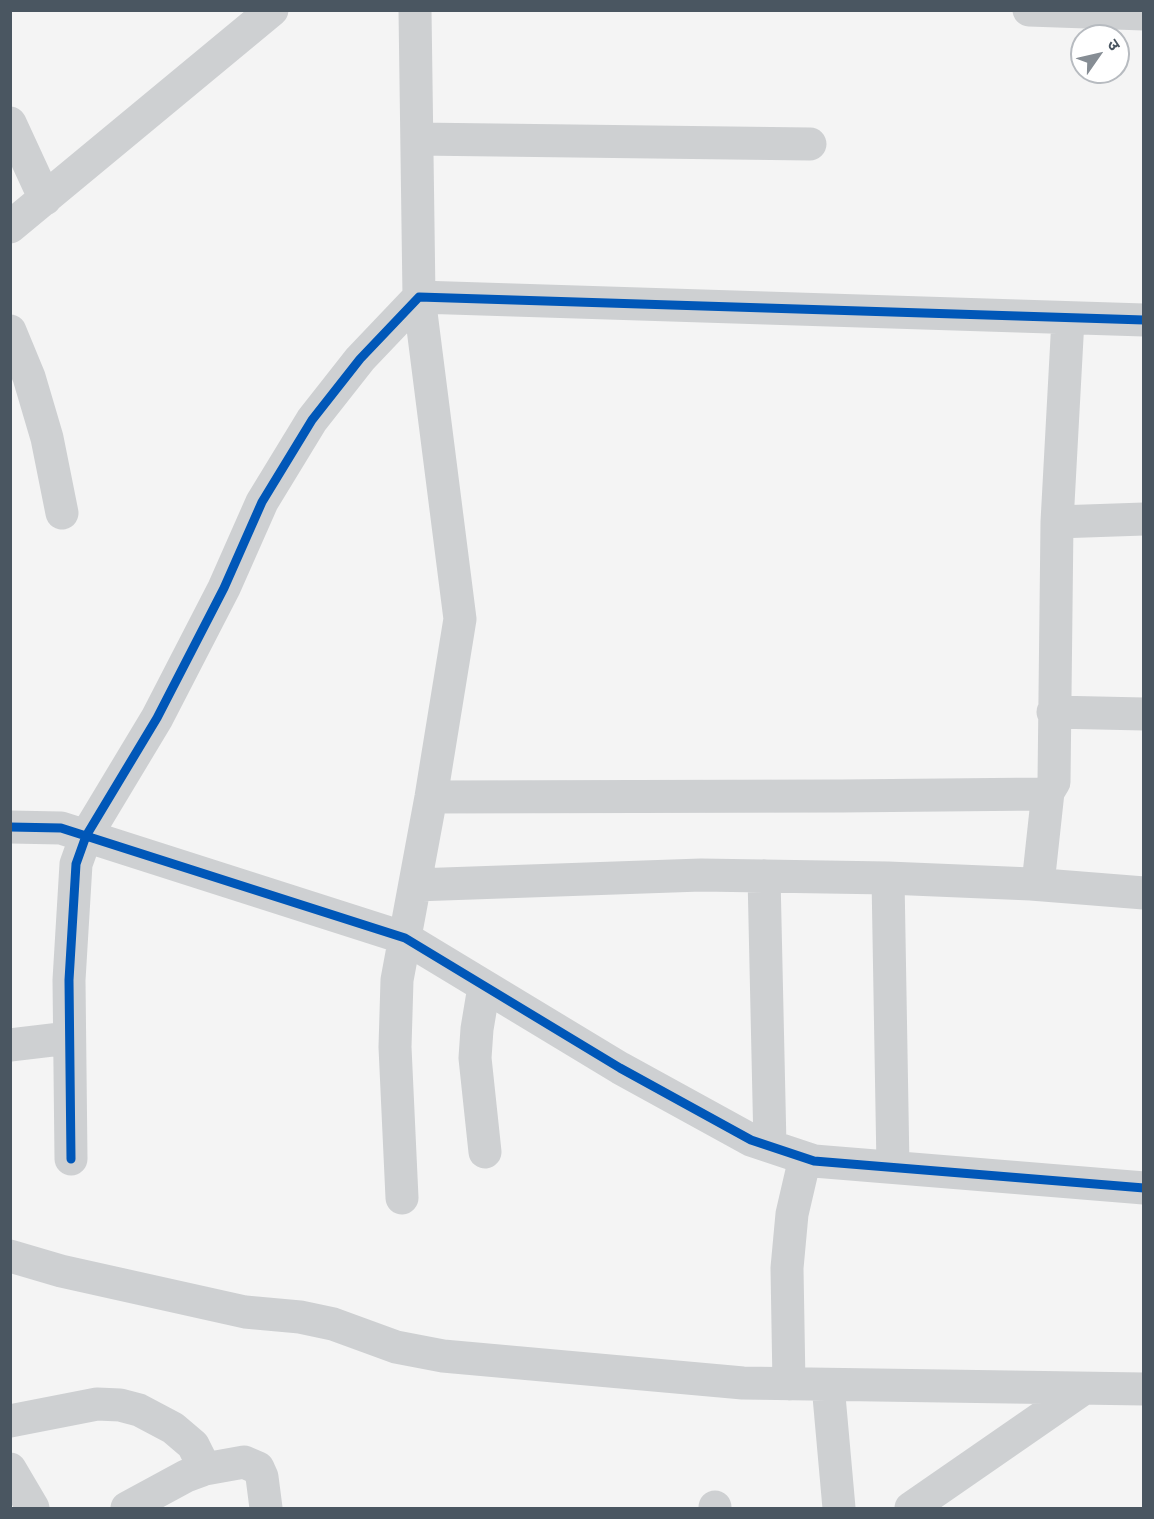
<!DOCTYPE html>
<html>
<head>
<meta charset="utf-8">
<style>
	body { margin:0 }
	#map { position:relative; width:1154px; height:1519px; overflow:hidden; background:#f4f4f4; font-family:"Public Sans","Noto Sans Devanagari",sans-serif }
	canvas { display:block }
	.frame { position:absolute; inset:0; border:12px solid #4a5661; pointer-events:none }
	.north { position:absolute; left:1070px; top:24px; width:60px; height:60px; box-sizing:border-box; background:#fff; border:2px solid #b7bbc0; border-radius:50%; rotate:56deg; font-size:16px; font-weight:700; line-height:24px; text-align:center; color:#4a5661 }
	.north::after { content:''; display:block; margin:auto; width:21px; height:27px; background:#868d94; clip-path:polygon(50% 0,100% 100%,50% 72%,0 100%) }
</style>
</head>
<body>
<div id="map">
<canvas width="1154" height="1519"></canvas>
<div class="frame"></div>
<div class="north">उ</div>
</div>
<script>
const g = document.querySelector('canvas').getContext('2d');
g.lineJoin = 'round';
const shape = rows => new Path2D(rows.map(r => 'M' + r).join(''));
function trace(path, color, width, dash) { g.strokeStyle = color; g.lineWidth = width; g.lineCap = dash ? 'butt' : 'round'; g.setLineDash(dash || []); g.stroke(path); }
trace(shape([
	[1029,10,1144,14],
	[10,123,45,199],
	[417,139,810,144],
	[10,227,272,10],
	[10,331,29,377,47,438,62,513],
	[1057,522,1144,519],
	[1053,712,1144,714],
	[431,797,841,796,1043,794,1048,792,1054,782,1057,522,1068,319],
	[10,827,61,828,405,938,620,1068,751,1140,814,1161,1144,1188],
	[764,876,770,1146],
	[888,878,893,1167],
	[1038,884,1048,792],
	[415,885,701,875,888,878,1031,884,1144,893],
	[484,987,477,1029,475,1058,485,1152],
	[10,1045,69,1038],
	[71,1159,69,980,76,864,86,836,157,718,224,588,262,502,312,420,360,359,419,297,1144,320],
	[402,1198,395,1047,397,980,431,797,460,619,419,297,415,10],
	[10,1256,61,1271,245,1312,300,1317,333,1324,396,1347,443,1356,743,1383,1144,1389],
	[789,1384,787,1268,792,1214,805,1158],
	[828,1385,839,1508],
	[10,1421,97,1404,120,1405,139,1410,173,1428,193,1445,205,1469],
	[10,1469,33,1508],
	[127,1508,186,1476,205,1469,244,1462,258,1468,262,1477,266,1508],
	[715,1508,715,1507],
	[911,1508,1083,1389]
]), '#ced0d2', 33);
trace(shape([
	[10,827,61,828,405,938,620,1068,751,1140,814,1161,1144,1188],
	[71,1159,69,980,76,864,86,836,157,718,224,588,262,502,312,420,360,359,419,297,1144,320]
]), '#0057b8', 9);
</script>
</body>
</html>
